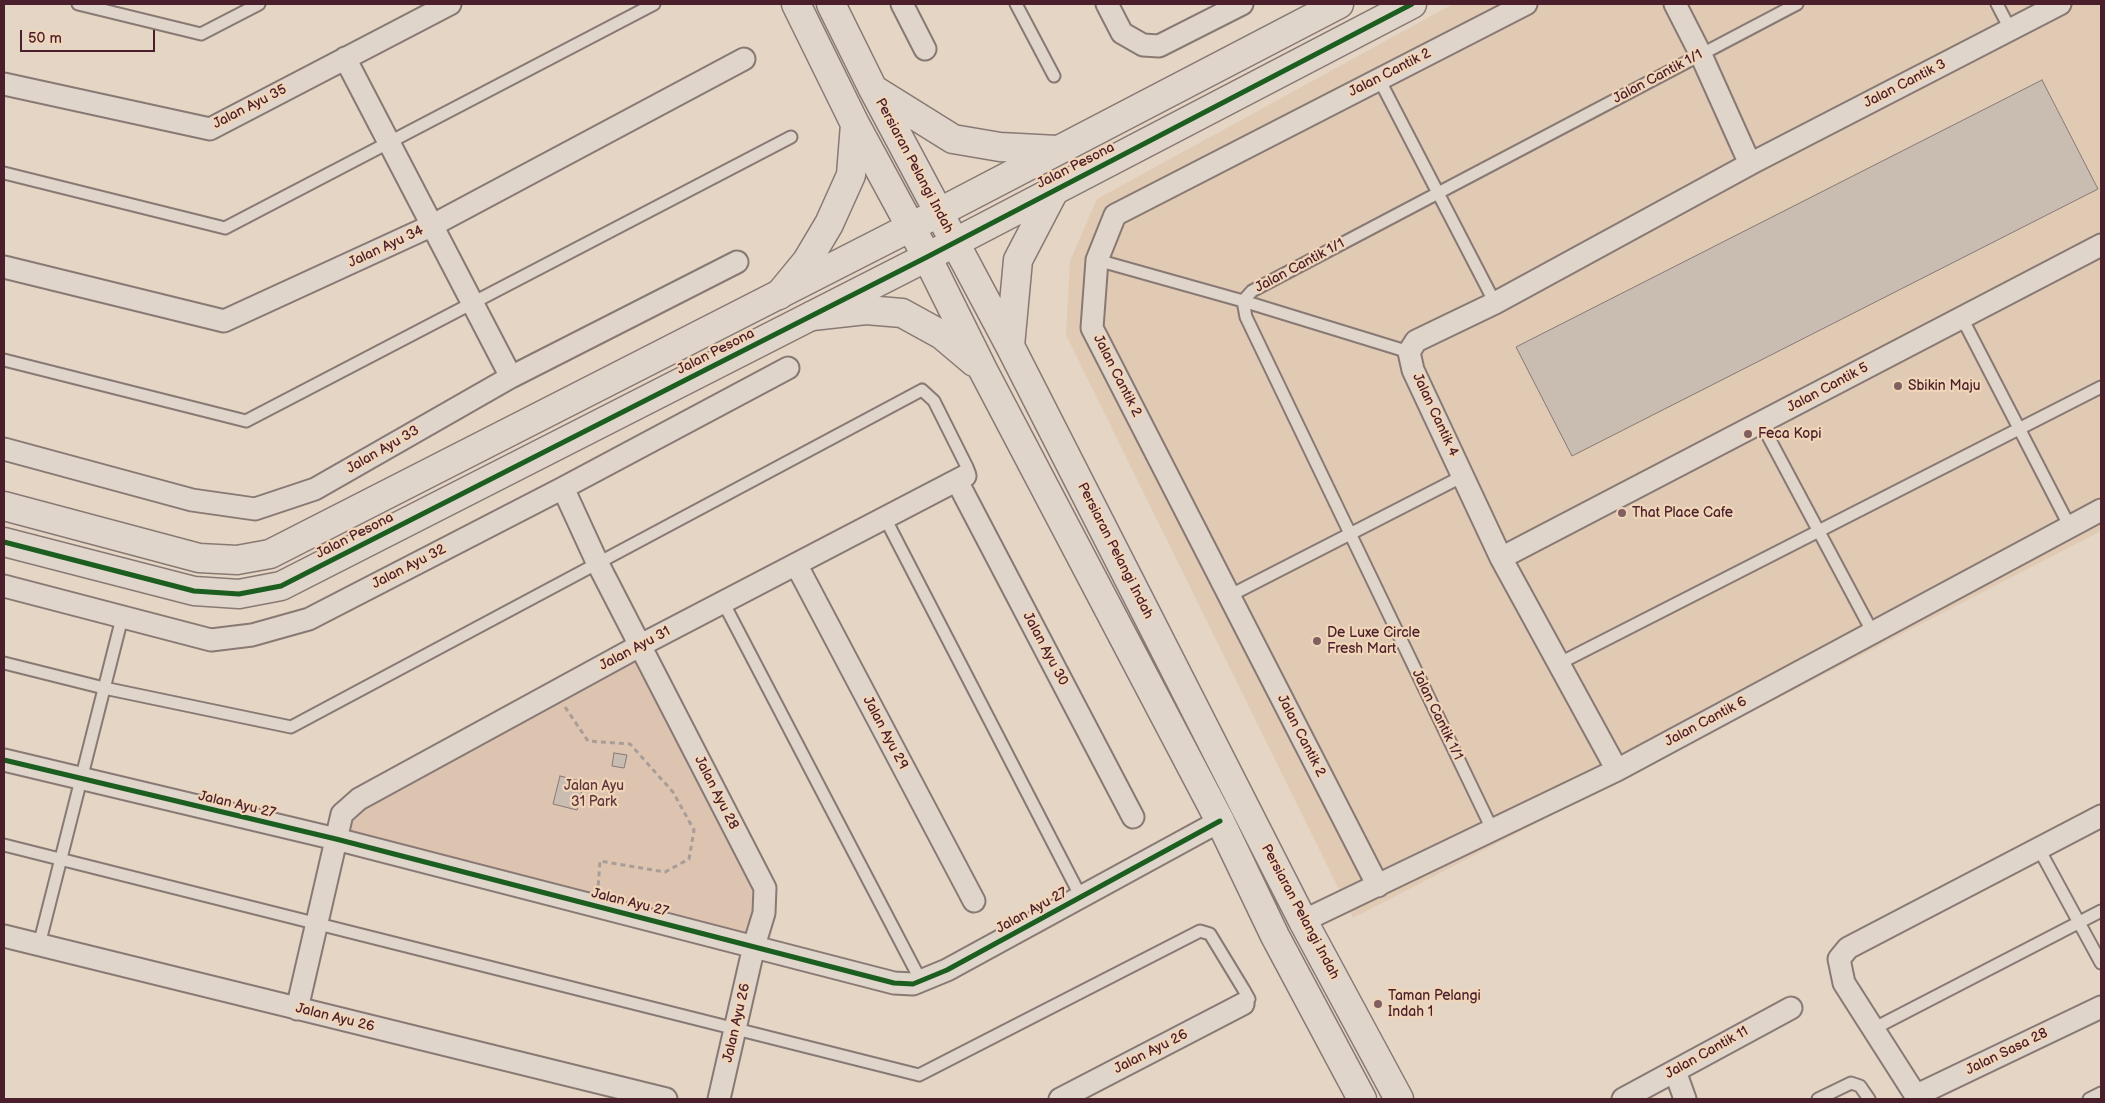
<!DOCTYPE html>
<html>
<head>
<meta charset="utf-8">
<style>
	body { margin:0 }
	#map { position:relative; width:2105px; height:1103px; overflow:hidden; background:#e4d5c5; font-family:"Balsamiq Sans",sans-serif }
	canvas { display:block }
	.frame { position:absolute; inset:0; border:5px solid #4a1f2b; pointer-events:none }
	.scale { position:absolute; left:20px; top:30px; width:135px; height:22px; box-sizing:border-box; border:2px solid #4a1f2b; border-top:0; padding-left:6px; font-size:15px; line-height:18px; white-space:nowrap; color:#4a1f2b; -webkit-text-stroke:4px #f1d5b8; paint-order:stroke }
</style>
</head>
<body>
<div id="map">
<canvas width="2105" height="1103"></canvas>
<div class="frame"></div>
<div class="scale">50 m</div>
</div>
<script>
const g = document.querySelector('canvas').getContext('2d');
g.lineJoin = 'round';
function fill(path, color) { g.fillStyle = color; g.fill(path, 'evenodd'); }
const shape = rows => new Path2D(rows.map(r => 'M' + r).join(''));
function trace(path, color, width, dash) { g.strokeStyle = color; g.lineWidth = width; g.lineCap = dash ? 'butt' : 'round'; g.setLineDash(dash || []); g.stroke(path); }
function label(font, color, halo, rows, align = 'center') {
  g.font = font + ' "Balsamiq Sans",sans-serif'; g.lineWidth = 4.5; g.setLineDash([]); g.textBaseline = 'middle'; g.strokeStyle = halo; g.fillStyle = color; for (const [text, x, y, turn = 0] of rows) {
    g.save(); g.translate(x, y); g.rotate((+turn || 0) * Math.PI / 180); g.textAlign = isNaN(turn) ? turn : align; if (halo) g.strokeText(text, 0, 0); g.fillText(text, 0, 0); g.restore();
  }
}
fill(shape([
	[1453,4,2101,4,2101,531,1353,918,1066,335,1070,261,1097,199]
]), '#e0cab4');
fill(shape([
	[637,655,757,886,757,911,749,937,343,833,347,819,363,804]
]), '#dcc4b1');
const building = shape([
	[2042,80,2098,189,1572,456,1516,347,2042,80],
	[614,753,627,755,624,768,612,766,614,753],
	[560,776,584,782,577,810,553,804,560,776]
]);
fill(building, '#c9bcb1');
trace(building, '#887974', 1);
const service = shape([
	[78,4,201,34,259,4],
	[1016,4,1054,76],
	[1997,4,2010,29],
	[1379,79,1495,303],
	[4,173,225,228,654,4],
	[1097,260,1243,301,1409,352],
	[1962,318,2070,527],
	[4,360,246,421,791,137],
	[1761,423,1873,633],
	[885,518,1081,897],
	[1229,596,1463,476],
	[723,602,921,981],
	[4,663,104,688,291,727,922,390,934,401,967,467,969,472,965,476],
	[1560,663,2101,387],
	[1492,829,1246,317,1243,301,1252,291,1797,4],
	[4,845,919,1075,1200,931,1210,934,1244,990,1249,999,1243,1004],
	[2039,849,2101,963],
	[39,945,122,618],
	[1873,1029,2101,911],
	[1818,1099,1851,1083,1860,1086,1869,1099],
	[2089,1099,2101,1093]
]);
const minor = shape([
	[902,4,925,49],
	[1107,4,1122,33,1143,45,1159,46,1242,4],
	[1675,4,1701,55,1750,164],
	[345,58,511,377],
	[4,84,210,129,450,4],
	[4,267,224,321,433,225,744,59],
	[4,449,192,500,255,509,315,489,511,377,737,262],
	[957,481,1133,817],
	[563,488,597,562,765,888,764,913,754,946,719,1099],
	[1501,558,2101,245],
	[796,564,974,901],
	[4,586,211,640,252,635,309,619,563,488,788,368],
	[4,760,336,839,894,983,913,984,947,970,1220,821],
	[1617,770,1501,558,1413,370,1409,352,1416,341,1495,303,1750,164,2060,4],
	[1378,886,1092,328,1097,260,1115,215,1526,4],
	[1303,921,1617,770,2101,510],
	[4,936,666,1099],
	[297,1009,342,814,359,799,641,645,965,476],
	[1675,1071,1685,1099],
	[1915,1096,2101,1007],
	[1060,1099,1243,1004],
	[1623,1099,1791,1008],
	[1918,1099,1844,983,1839,959,1848,948,2101,816]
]);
const tertiary = shape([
	[4,506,199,558,237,560,270,554,911,227,1339,4],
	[4,542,194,591,239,594,281,586,927,257,1412,4]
]);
const secondary = shape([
	[796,4,855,124,927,257,983,370,1220,821,1275,936,1362,1099],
	[831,4,873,89,1010,346,1303,921,1399,1099],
	[876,91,953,139,1000,147,1057,150],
	[779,295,807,261,829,224,851,175,855,124],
	[812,316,866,310,902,313,942,335,974,362],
	[1010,346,1018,260,1055,189]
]);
trace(service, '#887974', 15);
trace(minor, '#887974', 25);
trace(tertiary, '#887974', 31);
trace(secondary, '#887974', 31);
trace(shape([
	[565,707,588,741,630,744,673,792,694,830,689,859,665,872,600,861,598,888]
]), '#a99d97', 3, [5, 4]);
trace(service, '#dfd5ca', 11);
trace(minor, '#dfd5ca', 21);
trace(tertiary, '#dfd5ca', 28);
trace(secondary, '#dfd5ca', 28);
trace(shape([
	[4,542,194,591,239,594,281,586,927,257,1412,4],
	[4,760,336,839,894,983,913,984,947,970,1220,821]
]), '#1b5e20', 5);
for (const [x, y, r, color] of [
	[1898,386,5,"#805f61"],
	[1748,434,5,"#805f61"],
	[1622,513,5,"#805f61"],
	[1317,641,5,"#805f61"],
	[1378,1004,5,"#805f61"]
]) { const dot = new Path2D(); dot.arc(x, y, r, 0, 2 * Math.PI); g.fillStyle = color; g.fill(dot); trace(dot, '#f1d5b8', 2); }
label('14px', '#4a1f2b', '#f1d5b8', [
	["Jalan Cantik 2",1390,73,-27],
	["Jalan Cantik 1/1",1658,77,-28],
	["Jalan Cantik 3",1905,84,-27],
	["Jalan Ayu 35",250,107,-27],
	["Persiaran Pelangi Indah",914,166,62],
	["Jalan Pesona",1076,166,-27],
	["Jalan Ayu 34",386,247,-25],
	["Jalan Cantik 1/1",1300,266,-28],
	["Jalan Pesona",716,352,-27],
	["Jalan Cantik 2",1117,376,63],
	["Jalan Cantik 5",1828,388,-28],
	["Jalan Cantik 4",1435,415,65],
	["Jalan Ayu 33",383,450,-30],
	["Jalan Pesona",355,536,-27],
	["Persiaran Pelangi Indah",1115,551,63],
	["Jalan Ayu 32",409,567,-27],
	["Jalan Ayu 31",635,649,-28],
	["Jalan Ayu 30",1045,649,62],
	["Jalan Cantik 1/1",1437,715,64],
	["Jalan Cantik 6",1706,722,-28],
	["Jalan Ayu 29",885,733,62],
	["Jalan Cantik 2",1301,736,63],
	["Jalan Ayu 28",716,793,63],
	["Jalan Ayu 27",237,805,13],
	["Jalan Ayu 27",630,903,14],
	["Jalan Ayu 27",1032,911,-29],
	["Persiaran Pelangi Indah",1300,912,62],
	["Jalan Ayu 26",335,1018,14],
	["Jalan Ayu 26",737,1023,-77],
	["Jalan Ayu 26",1151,1052,-27],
	["Jalan Sasa 28",2007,1052,-26],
	["Jalan Cantik 11",1707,1053,-29]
]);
label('14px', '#4a1f2b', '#f1d5b8', [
	["Sbikin Maju",1908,386],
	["Feca Kopi",1758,434],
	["That Place Cafe",1632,513],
	["De Luxe Circle",1327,633],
	["Fresh Mart",1327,649],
	["Taman Pelangi",1388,996],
	["Indah 1",1388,1012]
], 'left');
label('14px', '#5f363d', '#f1d5b8', [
	["Jalan Ayu",594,786],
	["31 Park",594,802]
]);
</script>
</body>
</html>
